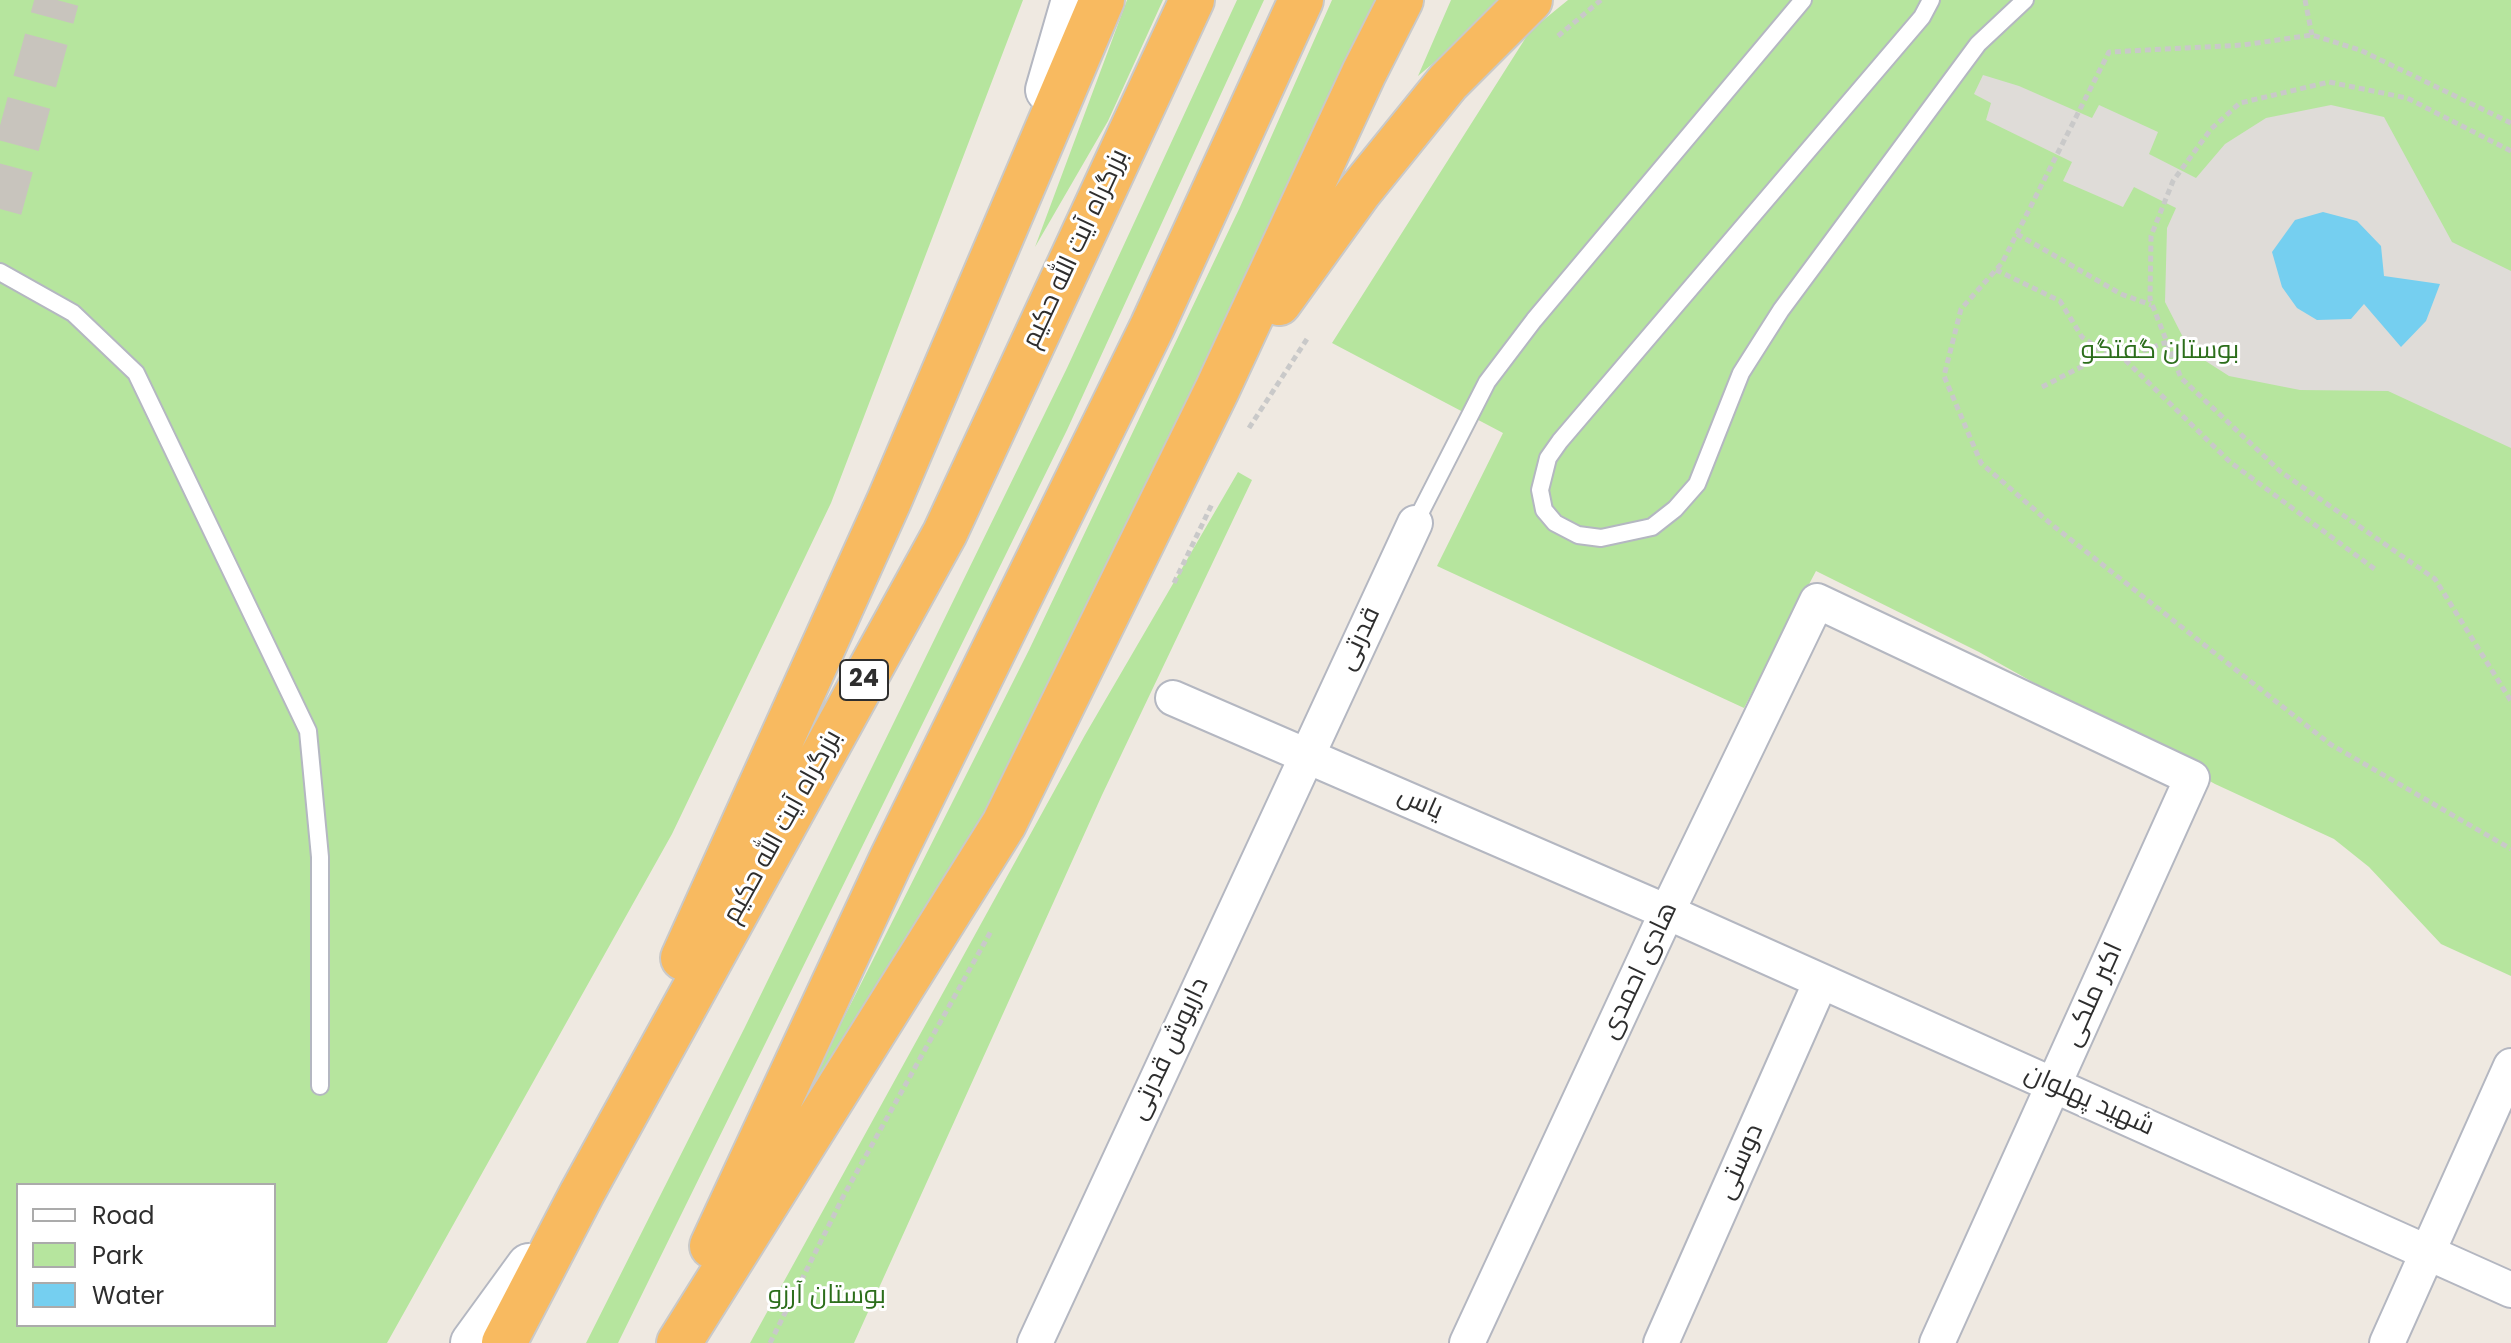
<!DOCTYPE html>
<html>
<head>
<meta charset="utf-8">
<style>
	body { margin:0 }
	#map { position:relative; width:2511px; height:1343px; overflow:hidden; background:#efe9e1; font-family:Poppins,sans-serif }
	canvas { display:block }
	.legend { position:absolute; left:16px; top:1183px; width:260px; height:144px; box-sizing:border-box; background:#fff; border:2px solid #ababab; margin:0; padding:10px 14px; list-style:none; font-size:24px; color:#2e2e2e }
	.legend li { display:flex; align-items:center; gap:16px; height:40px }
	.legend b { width:40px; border:2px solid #ababab }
</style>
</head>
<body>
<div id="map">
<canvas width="2511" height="1343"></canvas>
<ul class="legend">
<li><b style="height:10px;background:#fff"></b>Road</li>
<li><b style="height:22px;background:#b6e59e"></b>Park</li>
<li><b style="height:22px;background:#75cff0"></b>Water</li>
</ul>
</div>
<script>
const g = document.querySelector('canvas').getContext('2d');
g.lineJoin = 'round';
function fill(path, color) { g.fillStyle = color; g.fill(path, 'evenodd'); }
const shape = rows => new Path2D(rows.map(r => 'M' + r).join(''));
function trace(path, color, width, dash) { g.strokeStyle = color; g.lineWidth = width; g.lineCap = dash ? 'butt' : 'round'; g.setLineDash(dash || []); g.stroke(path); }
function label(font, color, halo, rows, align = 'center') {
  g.font = font + ' Poppins,Cairo,sans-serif'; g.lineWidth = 6; g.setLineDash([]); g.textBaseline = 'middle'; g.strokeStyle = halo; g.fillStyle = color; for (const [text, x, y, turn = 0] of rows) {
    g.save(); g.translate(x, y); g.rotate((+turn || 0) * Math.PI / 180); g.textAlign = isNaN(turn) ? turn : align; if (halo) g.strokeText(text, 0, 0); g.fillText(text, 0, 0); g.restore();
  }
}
fill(shape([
	[0,0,1023,0,831,503,672,834,387,1343,0,1343],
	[18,1185,274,1185,274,1325,18,1325],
	[1127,0,1163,0,1108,121,1035,247],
	[1237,0,1264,0,1067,430,618,1343,586,1343,744,1029,1067,368],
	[1332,0,1379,0,990,809,749,1206,1029,650,1240,207],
	[1451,0,1509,0,1418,76],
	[1568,0,2511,0,2511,976,2441,944,2369,867,2334,839,2215,784,1979,652,1816,571,1744,708,1437,566,1503,433,1332,343,1530,31],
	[1238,472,1252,480,1102,795,854,1343,750,1343,1085,735]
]), '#b6e59e');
fill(shape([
	[1983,75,2019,86,2092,118,2099,105,2158,132,2149,154,2196,178,2225,144,2266,118,2331,105,2384,117,2452,242,2511,271,2511,448,2388,391,2300,390,2229,376,2190,351,2165,302,2167,228,2176,208,2134,187,2123,207,2063,181,2072,162,1986,120,1991,103,1974,94]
]), '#dfdcd8');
fill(shape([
	[2323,212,2357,221,2381,246,2384,276,2440,284,2426,321,2401,347,2364,304,2351,319,2317,320,2297,308,2282,287,2272,252,2295,220]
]), '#75cff0');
trace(shape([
	[0,209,57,0]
]), '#c8c4bd', 44, [44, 22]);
const service = shape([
	[1931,0,1922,17,1560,441,1548,458,1540,490,1544,510,1555,523,1578,535,1601,538,1652,527,1675,509,1697,484,1741,373,1781,310,1978,44,2025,0],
	[0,272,73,313,136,373,308,731,320,857,320,1086],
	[1415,523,1487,382,1534,320,1803,0]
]);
const minor = shape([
	[1173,698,1667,912,2511,1290],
	[1035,1343,1415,523],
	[1467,1343,1667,912,1817,601,2192,778,1937,1343],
	[1661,1343,1821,981],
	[2387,1343,2511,1066]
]);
const secondary = shape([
	[1048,90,1074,0],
	[473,1343,529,1266]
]);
const trunk = shape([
	[1279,303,1359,192,1448,82,1530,0],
	[683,958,889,501,1102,0],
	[712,1246,892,858,1152,327,1301,0],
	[504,1343,582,1193,945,533,1192,0],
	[679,1343,1004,824,1217,390,1364,73,1401,0]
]);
trace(service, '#b4b7c1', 20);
trace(minor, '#b4b7c1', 38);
trace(secondary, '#b4b7c1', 48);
trace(trunk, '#c9c9c9', 48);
trace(shape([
	[2305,0,2312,35],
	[1558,36,1601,0],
	[2511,123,2360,50,2312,35,2243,45,2109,52,2002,263,1961,309,1944,376,1981,463,2051,524,2330,744,2511,849],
	[2511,151,2407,98,2329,82,2240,103,2211,129,2173,181,2151,236,2150,299,2181,378,2281,472,2435,579,2511,701],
	[2017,234,2121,294,2151,305],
	[1996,270,2060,301,2082,337,2106,354,2133,354,2167,342],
	[2118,353,2230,462,2376,570],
	[2042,387,2106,354],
	[1249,428,1309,336],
	[1174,583,1213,502],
	[770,1343,844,1195,991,931]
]), '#c9c9c9', 5, [6, 4]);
trace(service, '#fff', 16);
trace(minor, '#fff', 34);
trace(secondary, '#fff', 44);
trace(trunk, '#f8ba60', 44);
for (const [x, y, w] of [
	[864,680,48]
]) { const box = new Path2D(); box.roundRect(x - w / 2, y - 20, w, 40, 6); g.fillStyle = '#fff'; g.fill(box); trace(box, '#2e2e2e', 2); }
label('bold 24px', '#2e2e2e', null, [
	["24",864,680]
]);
label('26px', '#2e2e2e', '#fff', [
	["بزرگراه آیت الله حکیم",1076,249,-65],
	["قدرتی",1360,639,-65],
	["یاس",1420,804,24],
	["بزرگراه آیت الله حکیم",783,827,-61],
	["هادی احمدی",1640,971,-65],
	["اکبر ملکی",2094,995,-66],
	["داریوش قدرتی",1170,1049,-65],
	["شهید پهلوان",2089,1101,24],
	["دوستی",1741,1162,-66]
]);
label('26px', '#2c6e1b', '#fff', [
	["بوستان گفتگو",2160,351],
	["بوستان آرزو",827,1296]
]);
</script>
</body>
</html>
